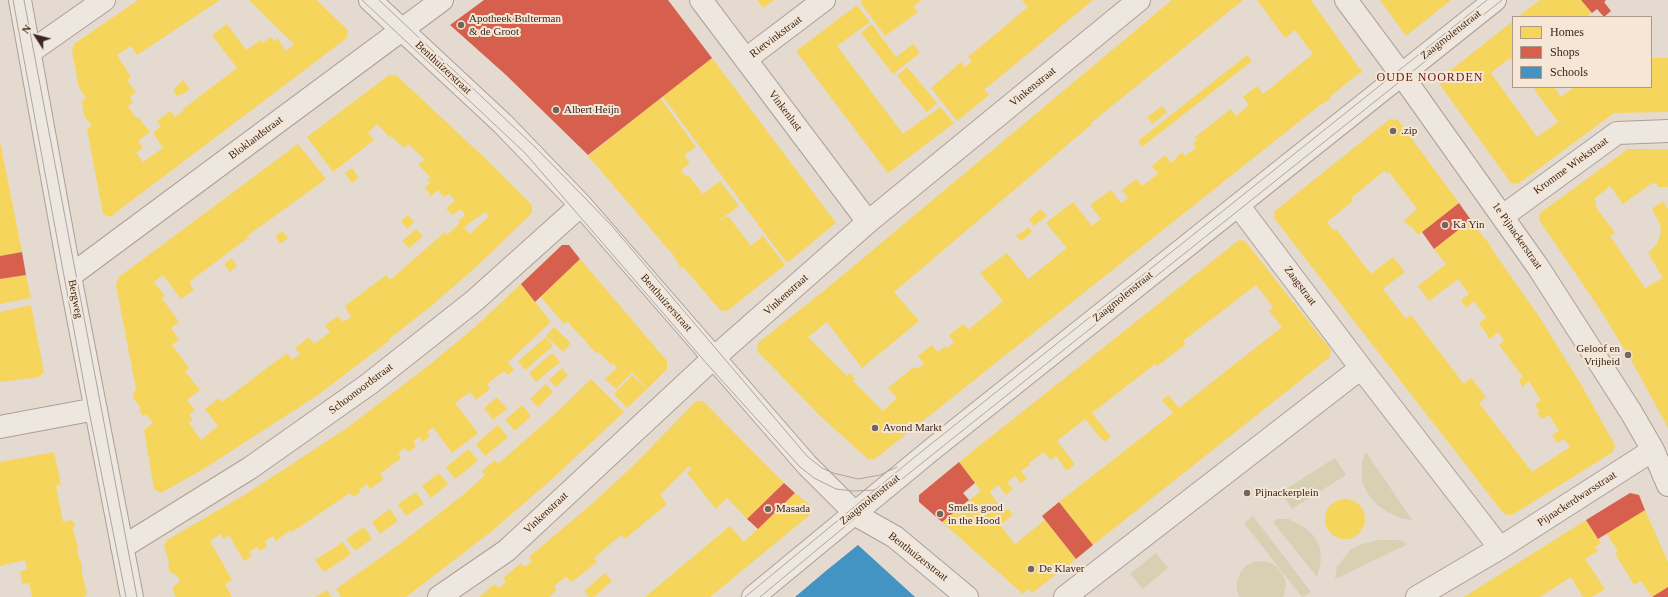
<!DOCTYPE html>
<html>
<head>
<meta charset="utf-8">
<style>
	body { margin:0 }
	#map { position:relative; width:1668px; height:597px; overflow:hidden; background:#e5dacf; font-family:"Times New Roman",serif }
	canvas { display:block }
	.legend { position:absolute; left:1512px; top:16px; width:140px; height:72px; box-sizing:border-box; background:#f5e6d5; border:1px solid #aa9a8c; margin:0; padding:5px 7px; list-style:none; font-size:12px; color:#39271f }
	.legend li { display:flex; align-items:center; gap:8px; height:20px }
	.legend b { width:20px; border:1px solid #aa9a8c }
	.north { position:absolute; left:16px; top:16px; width:40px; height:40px; -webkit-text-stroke:3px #f5e6d5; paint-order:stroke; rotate:306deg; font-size:11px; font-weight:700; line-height:16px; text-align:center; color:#39271f }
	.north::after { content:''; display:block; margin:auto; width:14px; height:18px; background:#39271f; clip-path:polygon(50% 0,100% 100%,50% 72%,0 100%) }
</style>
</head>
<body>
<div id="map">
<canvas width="1668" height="597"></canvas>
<ul class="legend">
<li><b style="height:11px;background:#f6d55c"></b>Homes</li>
<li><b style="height:11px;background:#d6604d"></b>Shops</li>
<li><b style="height:11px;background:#4393c3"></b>Schools</li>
</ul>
<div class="north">N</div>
</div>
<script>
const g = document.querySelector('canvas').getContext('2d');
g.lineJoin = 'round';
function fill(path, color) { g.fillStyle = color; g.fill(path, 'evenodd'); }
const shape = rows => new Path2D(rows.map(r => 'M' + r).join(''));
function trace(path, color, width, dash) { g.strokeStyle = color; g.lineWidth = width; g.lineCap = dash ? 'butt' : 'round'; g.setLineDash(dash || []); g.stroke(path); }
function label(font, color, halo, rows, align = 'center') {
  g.font = font + ' "Times New Roman",serif'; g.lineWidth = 4; g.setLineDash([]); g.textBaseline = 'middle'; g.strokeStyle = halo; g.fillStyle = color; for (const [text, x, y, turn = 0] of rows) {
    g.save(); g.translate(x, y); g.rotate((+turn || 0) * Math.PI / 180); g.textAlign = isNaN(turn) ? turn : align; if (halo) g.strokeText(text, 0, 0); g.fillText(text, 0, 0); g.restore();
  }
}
fill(shape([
	[1366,452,1412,520,1400,518,1389,513,1376,504,1368,494,1362,482,1362,462],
	[1335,458,1346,475,1292,509,1281,492],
	[1253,516,1311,592,1302,597,1244,523],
	[1277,519,1289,519,1304,527,1314,536,1320,548,1321,560,1317,577,1273,522],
	[1378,540,1399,540,1408,544,1335,579,1337,567,1351,549,1362,544],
	[1156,553,1168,568,1143,589,1130,574],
	[1262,561,1271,563,1277,567,1283,574,1286,584,1284,594,1283,597,1240,597,1237,592,1237,582,1240,573,1246,566,1254,562]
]), '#d7d0b2');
fill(shape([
	[138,0,220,0,137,55,131,46,117,55,131,77,127,80,136,92,130,97,133,102,128,106,136,118,138,117,150,132,138,141,143,148,136,152,143,162,163,148,153,133,161,126,157,121,170,111,175,117,184,110,183,109,237,68,212,35,227,24,246,50,261,40,263,43,271,37,274,41,277,38,286,51,294,44,249,0,316,0,348,30,347,38,110,217,103,214,87,129,92,125,84,116,82,101,86,98,79,88,72,51,74,44],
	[757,0,774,0,763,8],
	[863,0,922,0,913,6,918,12,885,36,860,2],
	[1022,0,1034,0,1035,1,1036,0,1093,0,984,90,989,95,957,121,931,88,961,62,965,67,972,61,968,57,1028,7],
	[1172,0,1243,0,1091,123,1092,124,894,292,919,321,862,368,827,322,808,337,847,376,850,373,855,379,853,381,883,411,897,398,888,388,914,367,917,369,924,364,918,356,932,345,938,352,946,346,947,348,954,342,949,335,963,324,968,330,1003,301,980,273,1007,253,1028,279,1067,248,1046,223,1051,219,1073,202,1092,226,1101,219,1090,205,1111,190,1121,203,1128,198,1122,190,1136,179,1142,186,1158,174,1152,166,1165,155,1171,163,1182,152,1185,156,1196,148,1193,144,1197,140,1195,137,1231,109,1236,116,1249,105,1243,97,1257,86,1263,94,1313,54,1295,30,1285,38,1257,0,1311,0,1359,68,1362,68,1361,74,1359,73,1332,95,1329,100,1320,105,875,459,868,459,819,415,770,364,757,351,758,343,825,290],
	[1380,0,1451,0,1406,36],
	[1540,0,1581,0,1592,13,1586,17,1518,17],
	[857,5,870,22,837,46,903,134,940,107,954,123,887,174,887,172,796,51],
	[1513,21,1513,62,1510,58,1491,73,1537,137,1558,122,1534,89,1537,87,1554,87,1561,97,1574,87,1651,87,1651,58,1668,58,1668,112,1614,113,1518,184,1511,183,1440,85,1441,78],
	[872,24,896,57,913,44,920,53,893,74,861,33],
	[1247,55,1252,61,1142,147,1138,141],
	[712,58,836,223,787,263,662,96],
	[907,67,937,103,927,112,897,76],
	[389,75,396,75,489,162,532,205,532,213,476,267,430,307,389,339,390,340,318,395,205,468,161,493,154,489,144,430,153,423,146,414,143,416,139,410,141,408,134,399,133,394,136,389,116,285,119,277,298,144,326,179,247,236,249,237,189,282,194,290,181,299,163,275,154,282,165,296,162,298,179,322,171,328,179,340,172,345,189,368,185,371,200,390,187,400,195,410,189,415,193,420,189,423,201,440,218,426,205,409,219,398,222,402,287,353,292,360,300,354,295,348,309,337,314,344,321,339,330,332,325,325,338,316,343,322,351,317,345,306,386,275,390,280,445,232,447,235,460,223,458,221,465,215,461,209,452,215,446,208,455,201,449,194,444,197,438,190,431,196,425,187,430,183,427,180,431,178,418,164,425,160,408,144,405,148,390,136,389,137,377,124,368,133,374,140,333,172,307,137],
	[485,212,489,216,470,234,464,227],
	[183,80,190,89,183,94,182,93,177,96,173,90],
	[660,98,696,147,684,155,690,163,681,170,686,177,688,175,703,194,720,181,739,206,717,222,728,216,751,246,763,236,785,265,727,311,720,310,684,268,680,267,674,256,588,156],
	[1162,106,1167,112,1152,124,1147,117],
	[1390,119,1398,120,1459,203,1418,235,1410,225,1408,226,1404,221,1417,209,1389,172,1387,173,1384,171,1351,198,1353,201,1327,222,1334,231,1336,229,1371,274,1393,257,1405,272,1383,289,1406,319,1411,315,1464,384,1471,378,1486,397,1479,403,1532,472,1570,447,1564,439,1557,443,1552,435,1559,431,1549,415,1542,419,1537,413,1539,411,1535,405,1541,400,1535,391,1529,381,1522,387,1519,380,1523,377,1499,345,1504,341,1498,332,1490,339,1479,323,1486,318,1474,301,1466,308,1461,300,1469,294,1458,279,1429,301,1418,286,1446,264,1434,249,1471,220,1484,238,1490,244,1491,248,1538,315,1579,381,1615,445,1613,452,1512,515,1504,514,1274,218,1275,211],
	[0,141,22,252,0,256],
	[1628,149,1668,149,1668,187,1657,187,1657,184,1652,183,1623,204,1610,186,1594,199,1597,204,1595,206,1615,233,1610,236,1645,288,1663,278,1648,253,1657,244,1661,232,1660,224,1652,209,1663,201,1668,209,1668,428,1635,367,1601,311,1539,220,1540,213],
	[352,168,359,178,352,183,345,173],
	[1041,209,1047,216,1034,226,1029,219],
	[408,215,414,222,407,229,401,221],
	[1029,227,1032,232,1021,241,1016,236],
	[416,229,423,236,409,248,402,241],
	[282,231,288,238,280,244,275,236],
	[1239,240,1245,241,1331,350,1330,357,1093,545,1059,502,1173,413,1162,400,1168,395,1179,408,1282,327,1269,311,1273,307,1256,285,1183,341,1186,344,1157,366,1155,364,1092,413,1111,437,1104,442,1085,419,1057,441,1075,464,1067,471,1056,456,1050,460,1044,452,1029,463,1030,465,1021,471,1027,479,1021,483,1015,476,1007,482,1013,489,1006,495,998,485,991,491,990,493,1004,511,1008,509,1013,515,1000,525,1015,544,1045,520,1076,559,1032,593,1028,589,1023,594,942,522,981,491,959,462],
	[232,258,237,266,230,272,224,264],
	[580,259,667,361,667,369,647,389,632,372,616,389,605,379,617,368,613,363,611,365,599,352,597,354,567,321,564,324,540,296],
	[26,275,31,298,0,304,0,279],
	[521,284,551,322,508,362,514,370,508,375,504,371,487,384,490,389,476,400,470,392,455,403,478,433,452,453,433,427,427,432,430,436,423,442,419,437,413,442,416,447,408,452,405,448,398,453,401,458,380,474,384,479,370,489,367,484,359,490,361,492,353,497,350,493,298,528,291,532,290,530,276,541,273,536,265,541,267,546,260,551,257,547,249,552,252,556,244,561,229,535,223,539,221,534,210,541,232,580,225,584,232,597,176,597,173,591,173,586,180,582,177,575,171,573,168,567,169,562,164,546,167,540,246,494,347,428,428,366,475,327],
	[31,305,44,372,39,377,0,382,0,312],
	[554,327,571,343,563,352,546,336],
	[546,337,553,346,525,370,518,361],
	[552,353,560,362,536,382,529,373],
	[562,368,568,375,556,387,549,380],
	[632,375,647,389,627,408,614,394],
	[591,379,624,412,552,479,492,531,406,597,341,597,336,589,401,543,463,495,485,475,482,471,495,460,498,464,556,413],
	[546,384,553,392,538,407,530,399],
	[497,397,507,409,493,420,484,408],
	[696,401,703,401,784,483,747,519,727,498,716,509,687,473,692,468,689,466,660,495,667,504,625,539,621,535,594,558,597,562,572,582,566,577,554,586,557,590,549,597,479,597,495,584,499,588,506,582,503,578,521,563,525,567,532,561,529,557,594,502,635,464],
	[522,405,531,416,515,431,505,420],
	[498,425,508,437,485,456,476,444],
	[469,449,478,461,455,479,446,467],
	[54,452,61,485,56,485,63,522,71,520,75,525,73,528,76,542,79,545,77,548,79,559,82,563,82,573,87,594,84,595,85,597,32,597,29,583,22,584,20,572,27,569,25,560,0,566,0,462],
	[439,473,448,484,431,498,422,486],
	[416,492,424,504,406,516,398,504],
	[795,493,811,506,811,514,710,597,645,597,730,526,744,542],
	'1325 519a20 20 0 1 1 40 0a20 20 0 1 1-40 0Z',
	[390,509,398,521,380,534,372,522],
	[1645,510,1668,562,1668,587,1652,597,1641,581,1634,585,1615,553,1618,551,1606,533],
	[1586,520,1601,543,1595,547,1598,551,1585,559,1605,589,1592,597,1583,597,1571,577,1540,597,1464,597],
	[364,527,372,539,355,551,346,539],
	[343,542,351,554,324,572,315,560],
	[605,573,612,581,594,597,589,597,584,591],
	[327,590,332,597,315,597]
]), '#f6d55c');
fill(shape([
	[484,0,668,0,712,58,588,155,506,75,450,25],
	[1581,0,1605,0,1606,1,1604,2,1611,11,1604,17,1597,9,1592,13],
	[1459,203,1471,220,1434,249,1422,232],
	[562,245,569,245,580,259,535,302,521,284],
	[22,252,26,275,0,279,0,256],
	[959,462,975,483,963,493,969,500,942,522,919,502,919,495],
	[784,483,795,493,758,529,747,519],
	[1630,493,1639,495,1645,510,1598,539,1586,520],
	[1059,502,1093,545,1076,559,1042,516],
	[1668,587,1668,597,1652,597]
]), '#d6604d');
fill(shape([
	[858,545,915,597,795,597,827,570]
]), '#4393c3');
const minor = shape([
	[20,0,70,276,132,597],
	[370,0,503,124,581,205,807,465,858,516,895,537,967,597],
	[701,0,868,222],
	[1346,0,1401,74,1538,267,1631,412,1653,450,1668,485],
	[30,52,104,0],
	[746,59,824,0],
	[1238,205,1361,368],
	[1503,216,1617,133,1668,131],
	[70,276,442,0],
	[0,427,96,409],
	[122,547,126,545,250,468,369,384,474,301,581,205],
	[1500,548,1653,450],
	[439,597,506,551,707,364,868,222,1139,0],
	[753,597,930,451,1495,0],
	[1065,597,1361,368,1500,548,1417,597]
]);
trace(minor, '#aaa098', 24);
trace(minor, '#ede7e0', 22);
trace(shape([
	[13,0,89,411,126,597],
	[24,0,137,597],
	[362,0,525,153,707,364,800,467,814,478,836,489,853,491,875,490],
	[379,0,534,146,586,199,611,225,807,456,822,468,833,473,858,479,880,475,897,467],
	[745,597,916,456,1487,0],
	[760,597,907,475,1502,0]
]), '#ada6a0', 1);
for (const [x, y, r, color] of [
	[461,25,4,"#75665d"],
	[556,110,4,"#75665d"],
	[1393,131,4,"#75665d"],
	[1445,225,4,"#75665d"],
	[1628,355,4,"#75665d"],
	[875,428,4,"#75665d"],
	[1247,493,4,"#75665d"],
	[768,509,4,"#75665d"],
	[940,514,4,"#75665d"],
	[1031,569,4,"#75665d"]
]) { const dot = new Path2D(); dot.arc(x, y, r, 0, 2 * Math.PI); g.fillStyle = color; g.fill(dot); trace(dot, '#f5e6d5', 1.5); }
label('11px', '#39271f', '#f5e6d5', [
	["Apotheek Bulterman",469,19],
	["& de Groot",469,32],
	["Albert Heijn",564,110],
	[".zip",1401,131],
	["Ka Yin",1453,225],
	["Geloof en",1620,349,"right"],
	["Vrijheid",1620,362,"right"],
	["Avond Markt",883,428],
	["Pijnackerplein",1255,493],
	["Smells good",948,508],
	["in the Hood",948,521],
	["Masada",776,509],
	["De Klaver",1039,569]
], 'left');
label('11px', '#39271f', '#f5e6d5', [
	["Zaagmolenstraat",1451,35,-38],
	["Rietvinkstraat",776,37,-37],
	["Benthuizerstraat",443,68,43],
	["Vinkenstraat",1033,87,-39],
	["Vinkenlust",785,111,53],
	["Bloklandstraat",256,138,-37],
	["Kromme Wiekstraat",1571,166,-36],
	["1e Pijnackerstraat",1517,236,55],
	["Zaagstraat",1300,286,53],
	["Vinkenstraat",786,295,-42],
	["Zaagmolenstraat",1123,297,-39],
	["Bergweg",75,299,79],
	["Benthuizerstraat",666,303,49],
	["Schoonoordstraat",361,389,-37],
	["Pijnackerdwarsstraat",1577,499,-33],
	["Zaagmolenstraat",870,500,-39],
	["Vinkenstraat",546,513,-43],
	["Benthuizerstraat",918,557,38]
]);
g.letterSpacing = '1px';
label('12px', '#65201f', '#f5e6d5', [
	["OUDE NOORDEN",1430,78]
]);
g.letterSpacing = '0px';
</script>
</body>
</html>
